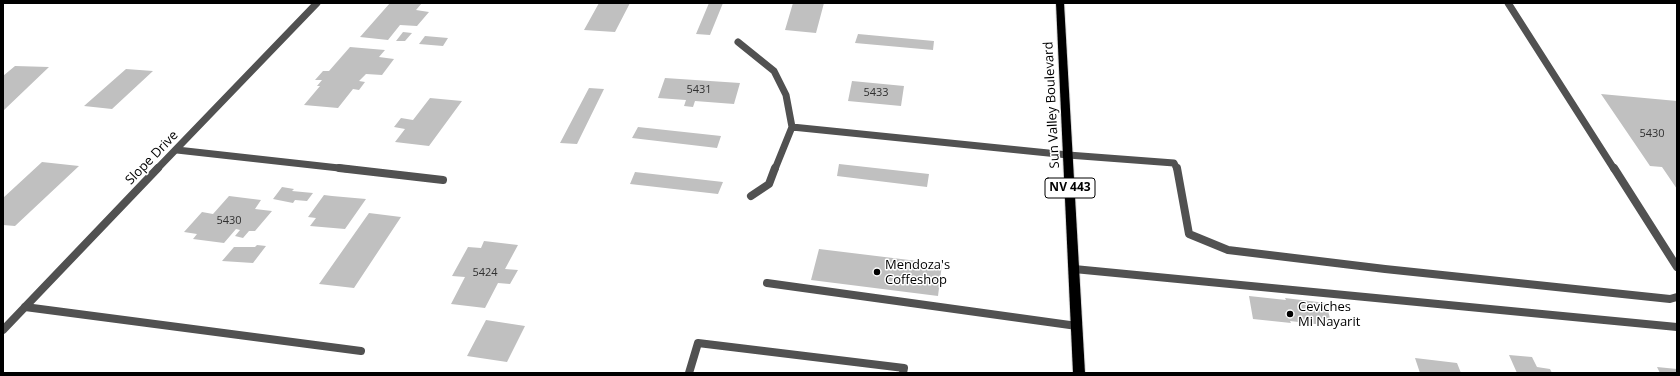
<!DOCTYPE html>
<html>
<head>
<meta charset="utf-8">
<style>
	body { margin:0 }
	#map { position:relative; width:1680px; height:376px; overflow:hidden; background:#fff; font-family:"Open Sans",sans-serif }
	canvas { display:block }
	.frame { position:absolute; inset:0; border:4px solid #000; pointer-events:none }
</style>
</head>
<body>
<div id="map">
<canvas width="1680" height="376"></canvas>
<div class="frame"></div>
</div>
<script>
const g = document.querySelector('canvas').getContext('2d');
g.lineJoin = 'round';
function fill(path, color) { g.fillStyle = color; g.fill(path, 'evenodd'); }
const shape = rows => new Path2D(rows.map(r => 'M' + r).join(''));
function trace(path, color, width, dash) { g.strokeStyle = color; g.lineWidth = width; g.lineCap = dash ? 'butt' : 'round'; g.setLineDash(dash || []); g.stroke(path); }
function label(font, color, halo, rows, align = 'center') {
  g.font = font + ' "Open Sans",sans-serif'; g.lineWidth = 3; g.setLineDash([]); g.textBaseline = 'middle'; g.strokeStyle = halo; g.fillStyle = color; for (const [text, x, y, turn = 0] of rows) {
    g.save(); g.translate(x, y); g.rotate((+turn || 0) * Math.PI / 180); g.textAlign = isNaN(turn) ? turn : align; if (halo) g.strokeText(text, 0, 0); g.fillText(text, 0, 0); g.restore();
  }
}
fill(shape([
	[390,3,422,3,416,10,429,12,417,26,400,25,388,40,360,37],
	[599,3,630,3,615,32,584,30],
	[709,3,723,3,710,35,696,34],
	[793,3,824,3,816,33,785,30],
	[403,32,412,33,405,41,396,41],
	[858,34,934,41,933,50,855,43],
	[425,36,448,38,443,46,419,44],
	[350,47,385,50,379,57,394,59,382,75,366,74,359,81,365,82,359,90,353,89,338,108,304,105,320,86,317,86,322,80,315,80,323,71,329,71],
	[15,66,49,67,3,111,3,76],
	[126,69,153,71,112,109,84,106],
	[665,78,740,83,734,104,695,101,693,107,684,106,686,100,658,98],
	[852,81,904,86,901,106,848,101],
	[589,88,604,89,577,144,560,143],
	[1601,94,1677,101,1677,189,1662,167,1650,166],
	[430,98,462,101,429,146,395,142,405,129,394,127,401,118,413,120],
	[638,127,721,136,717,148,632,138],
	[42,162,79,166,15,226,3,225,3,198],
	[839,164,929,174,927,187,837,176],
	[635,172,723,182,718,194,630,184],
	[282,187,294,189,292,191,313,193,307,201,295,200,293,203,273,199],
	[324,195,332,196,366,199,345,229,310,226,316,218,308,217],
	[229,196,261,200,255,209,272,211,255,231,249,231,243,238,235,236,240,230,236,229,224,243,193,239,197,234,184,232,202,212,213,214],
	[369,213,401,217,354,288,319,284],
	[484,241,518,245,505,269,518,270,510,284,498,283,485,308,451,304,465,277,452,276,468,247,481,248],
	[257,245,266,246,253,263,222,261,234,247,255,247],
	[819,249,942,264,938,296,811,280],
	[1249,296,1286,300,1285,298,1326,303,1332,326,1290,321,1291,323,1253,319],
	[486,320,525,326,507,362,467,356],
	[1509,355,1532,357,1537,367,1550,369,1552,373,1517,373],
	[1415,358,1457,363,1461,373,1420,373],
	[1657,367,1677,369,1677,373,1660,373]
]), '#c0c0c0');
const primary = shape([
	[1056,3,1064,3,1085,373,1073,373,1056,3]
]);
trace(primary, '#dbdbdb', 2);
trace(shape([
	[1508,3,1614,169],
	[738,42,774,71,786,95,792,127,1068,155,1174,163,1177,169],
	[177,150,348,169],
	[775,169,792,127]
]), '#515151', 7);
trace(shape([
	[339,168,443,180],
	[1177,168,1189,234,1228,250,1385,269,1670,299,1677,297],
	[1614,168,1677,267],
	[751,196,769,184,775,168],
	[1074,269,1677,327],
	[767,283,1077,326],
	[25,307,361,351],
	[689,373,698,343,904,368,903,373]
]), '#515151', 8);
trace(shape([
	[157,169,317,3]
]), '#515151', 7);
trace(shape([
	[3,330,158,168]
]), '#515151', 8);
fill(primary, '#000');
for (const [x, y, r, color] of [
	[877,272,4,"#000"],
	[1290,314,4,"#000"]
]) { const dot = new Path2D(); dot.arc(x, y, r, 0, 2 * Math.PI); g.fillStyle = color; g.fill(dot); trace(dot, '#fff', 1.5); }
label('11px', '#303030', null, [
	["5431",699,90],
	["5433",876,93],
	["5430",1652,134],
	["5430",229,221],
	["5424",485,273]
]);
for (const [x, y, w] of [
	[1070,188,50]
]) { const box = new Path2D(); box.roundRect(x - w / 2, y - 10, w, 20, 3); g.fillStyle = '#fff'; g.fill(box); trace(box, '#000', 1); }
label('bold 12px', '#000', null, [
	["NV 443",1070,188]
]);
label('13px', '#000', '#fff', [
	["Sun Valley Boulevard",1052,105,-93],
	["Slope Drive",152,158,-46]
]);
label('13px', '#000', '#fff', [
	["Mendoza's",885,265],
	["Coffeshop",885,280],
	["Ceviches",1298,307],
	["Mi Nayarit",1298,322]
], 'left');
</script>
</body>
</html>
